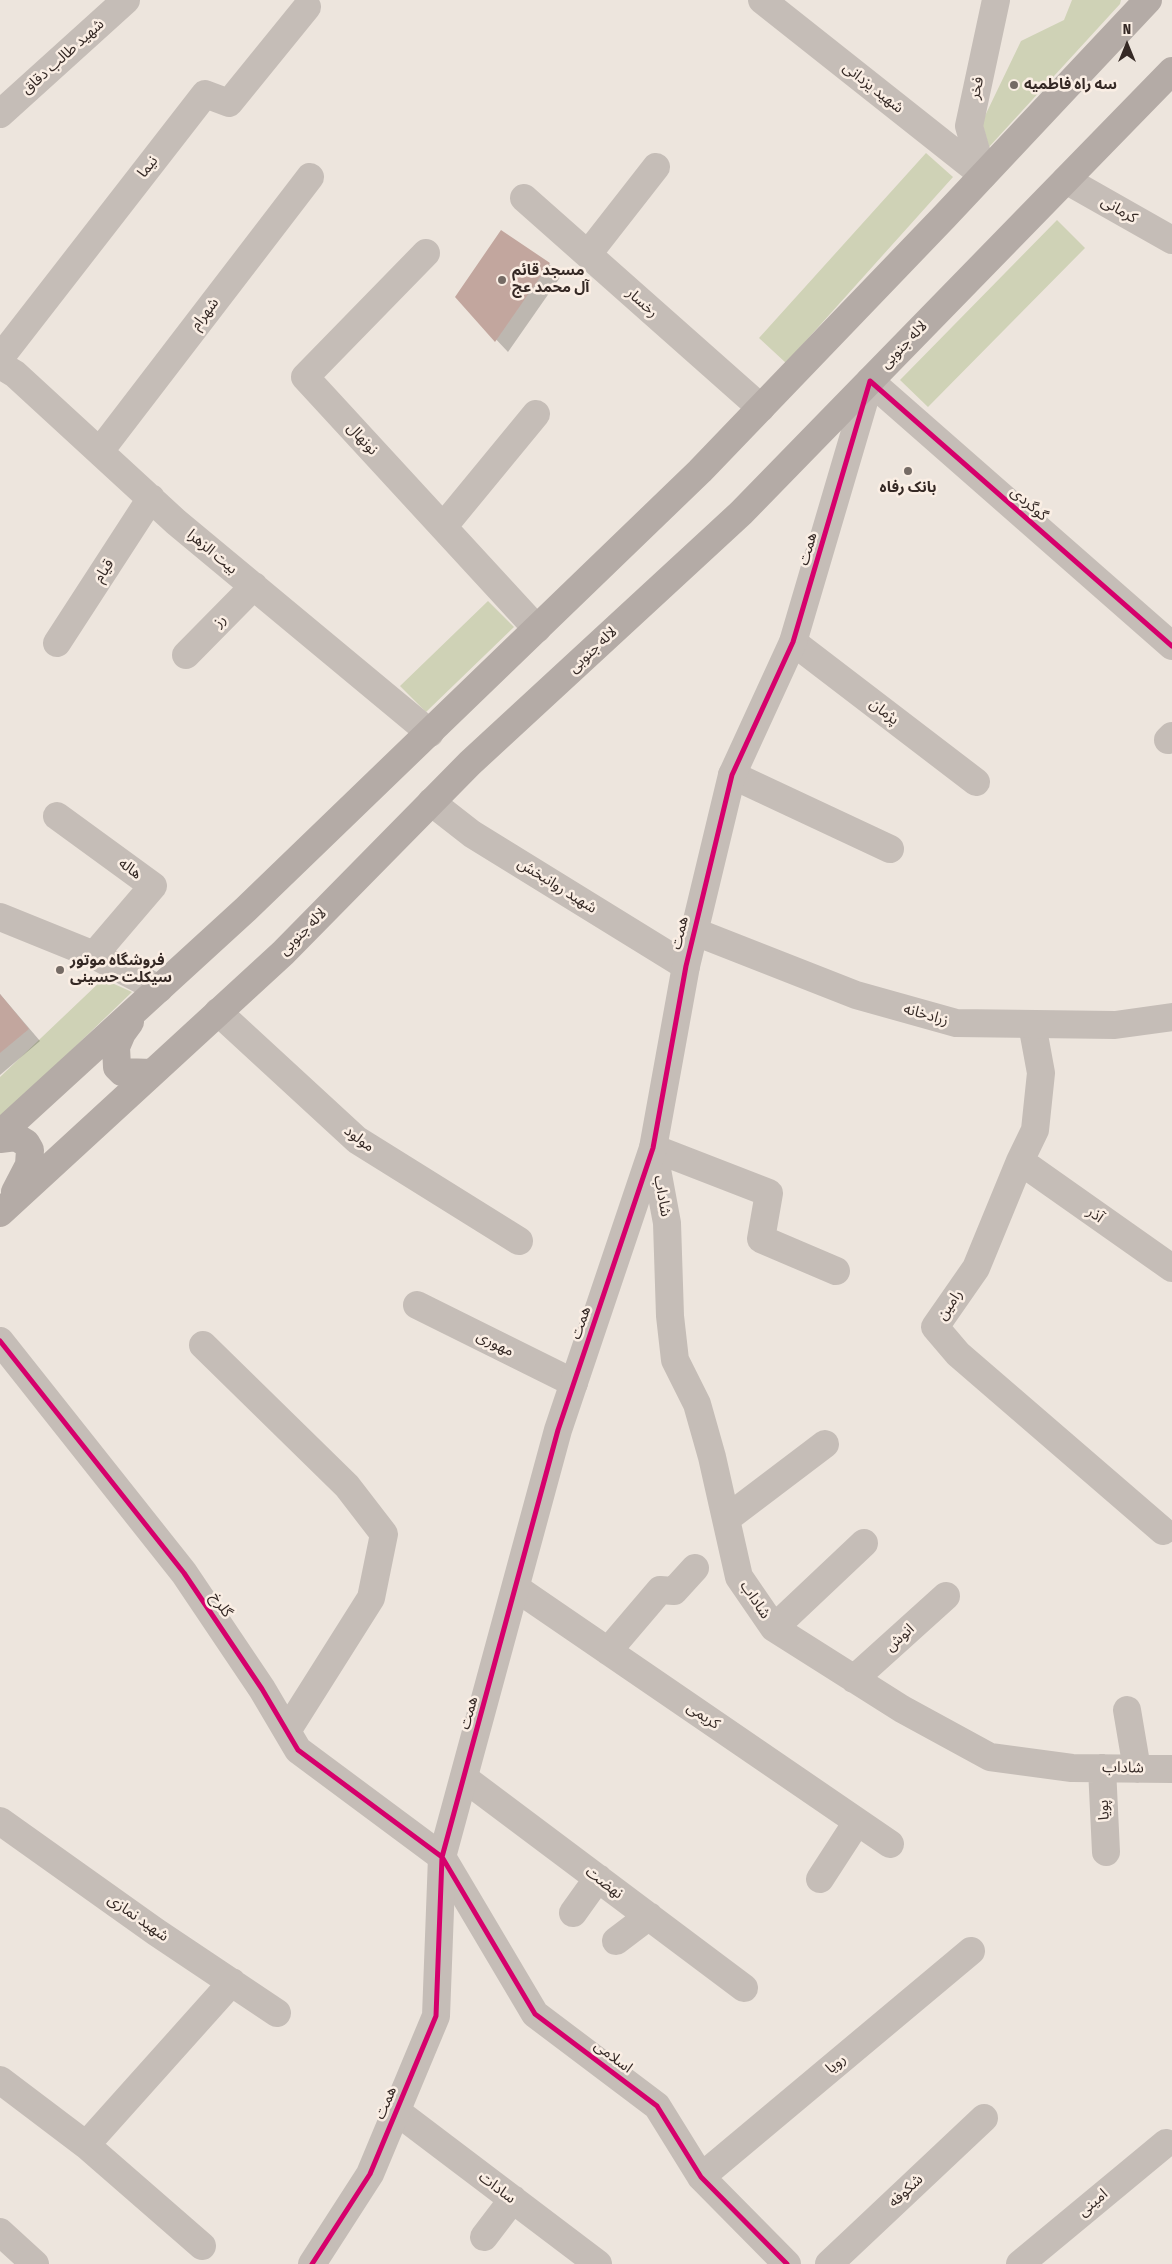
<!DOCTYPE html>
<html>
<head>
<meta charset="utf-8">
<style>
	body { margin:0 }
	#map { position:relative; width:1172px; height:2264px; overflow:hidden; background:#ede5dd; font-family:"Fira Sans Condensed",sans-serif }
	canvas { display:block }
	.north { position:absolute; left:1102px; top:20px; width:50px; height:50px; -webkit-text-stroke:4px #faeee4; paint-order:stroke; rotate:0deg; font-size:14px; font-weight:700; line-height:20px; text-align:center; color:#352925 }
	.north::after { content:''; display:block; margin:auto; width:18px; height:22px; background:#352925; clip-path:polygon(50% 0,100% 100%,50% 72%,0 100%) }
</style>
</head>
<body>
<div id="map">
<canvas width="1172" height="2264"></canvas>
<div class="north">N</div>
</div>
<script>
const g = document.querySelector('canvas').getContext('2d');
g.lineJoin = 'round';
function fill(path, color) { g.fillStyle = color; g.fill(path, 'evenodd'); }
const shape = rows => new Path2D(rows.map(r => 'M' + r).join(''));
function trace(path, color, width, dash) { g.strokeStyle = color; g.lineWidth = width; g.lineCap = dash ? 'butt' : 'round'; g.setLineDash(dash || []); g.stroke(path); }
function label(font, color, halo, rows, align = 'center') {
  g.font = font + ' "Fira Sans Condensed","Noto Sans Arabic",sans-serif'; g.lineWidth = 5; g.setLineDash([]); g.textBaseline = 'middle'; g.strokeStyle = halo; g.fillStyle = color; for (const [text, x, y, turn = 0] of rows) {
    g.save(); g.translate(x, y); g.rotate((+turn || 0) * Math.PI / 180); g.textAlign = isNaN(turn) ? turn : align; if (halo) g.strokeText(text, 0, 0); g.fillText(text, 0, 0); g.restore();
  }
}
fill(shape([
	[1072,0,1121,0,1120,4,989,147,982,122,1021,41,1064,20],
	[926,153,953,177,786,363,759,338],
	[1057,220,1085,248,928,407,900,380],
	[488,601,514,627,426,712,400,686],
	[103,979,132,992,0,1119,0,1077]
]), '#cfd2b6');
fill(shape([
	[549,264,561,276,508,352,456,297],
	[0,994,40,1041,0,1075]
]), '#0003');
fill(shape([
	[501,230,550,263,495,342,455,297],
	[0,994,29,1029,0,1053]
]), '#c2a69e');
trace(shape([
	[762,0,983,175],
	[0,114,126,0],
	[983,175,969,126,996,0],
	[1066,180,1172,240],
	[524,198,761,408],
	[426,253,305,377,537,629],
	[588,254,656,167],
	[0,358,205,94,229,103,307,7],
	[0,365,15,374,176,522,430,733],
	[870,381,1172,646],
	[100,451,310,177],
	[443,527,536,414],
	[793,642,976,782],
	[57,643,151,498],
	[186,655,254,586],
	[1168,740,1172,736],
	[732,775,890,849],
	[431,802,472,834,686,966],
	[57,816,153,886,94,955],
	[0,917,94,955,159,989],
	[218,1012,357,1140,519,1241],
	[1032,1024,1041,1073,1035,1130,1020,1161,976,1268,935,1327,958,1354,1163,1531],
	[653,1148,667,1223,670,1316,675,1360,697,1404,712,1457,739,1577,774,1628,902,1709,990,1757,1072,1768,1172,1769],
	[653,1148,769,1193,761,1239,836,1271],
	[1020,1161,1172,1268],
	[417,1305,574,1383],
	[0,1341,184,1573,262,1689,298,1750,442,1857,535,2014,657,2106,701,2177,787,2264],
	[203,1345,347,1486,384,1534,371,1598,287,1731],
	[726,1519,825,1444],
	[516,1588,890,1844],
	[774,1628,864,1543],
	[608,1651,660,1590,674,1591,695,1568],
	[854,1679,946,1596],
	[1127,1710,1137,1769],
	[1102,1768,1106,1852],
	[464,1778,744,1988],
	[0,1821,156,1932,277,2013],
	[820,1879,857,1822],
	[573,1913,598,1878],
	[616,1941,649,1916],
	[0,2080,86,2145,202,2246],
	[396,2111,598,2264],
	[86,2145,232,1982],
	[701,2177,971,1951],
	[0,2232,35,2264],
	[484,2237,513,2199],
	[829,2264,984,2118],
	[1020,2264,1166,2143]
]), '#c5bdb7', 28);
trace(shape([
	[693,931,856,995,956,1023,1115,1025,1172,1017],
	[312,2264,370,2174,436,2016,442,1857,558,1430,653,1148,686,966,732,775,793,642,870,381]
]), '#c5bdb7', 28);
trace(shape([
	[130,1022,122,1033,116,1047,117,1067,122,1072,152,1073],
	[0,1134,246,909,700,471,944,217,1148,0],
	[0,1139,16,1137,26,1143,30,1150,29,1165,15,1192],
	[0,1213,283,953,470,763,741,513,1172,71]
]), '#b4aba6', 28);
trace(shape([
	[0,1341,184,1573,262,1689,298,1750,442,1857,535,2014,657,2106,701,2177,787,2264],
	[312,2264,370,2174,436,2016,442,1857,558,1430,653,1148,686,966,732,775,793,642,870,381,1172,646]
]), '#d6006c', 5);
for (const [x, y, r, color] of [
	[1014,85,5,"#756b65"],
	[502,280,5,"#756b65"],
	[908,471,5,"#756b65"],
	[60,970,5,"#756b65"]
]) { const dot = new Path2D(); dot.arc(x, y, r, 0, 2 * Math.PI); g.fillStyle = color; g.fill(dot); trace(dot, '#faeee4', 2); }
label('15px', '#352925', '#faeee4', [
	["شهید طالب دقاق",63,57,-42],
	["شهید یزدانی",873,88,38],
	["فخر",977,88,-78],
	["نیما",148,167,-52],
	["کرمانی",1119,210,30],
	["رخسار",642,303,42],
	["شهرام",205,314,-53],
	["لاله جنوبی",904,345,-46],
	["نونهال",362,439,47],
	["گوگردی",1029,504,41],
	["همت",808,549,-74],
	["بیت الزهرا",212,552,40],
	["قیام",104,571,-57],
	["رز",220,621,-46],
	["لاله جنوبی",593,650,-43],
	["پژمان",884,712,38],
	["هاله",130,869,36],
	["شهید روانبخش",557,886,32],
	["لاله جنوبی",303,932,-45],
	["همت",680,933,-77],
	["زرادخانه",926,1015,16],
	["مولود",359,1139,37],
	["شاداب",662,1196,80],
	["آذر",1095,1215,36],
	["رامین",950,1305,-56],
	["همت",581,1323,-71],
	["مهوری",495,1344,26],
	["شاداب",755,1600,56],
	["گلرخ",221,1605,56],
	["انوش",900,1638,-42],
	["همت",469,1713,-75],
	["کریمی",703,1716,34],
	["شاداب",1123,1768,1],
	["پویا",1104,1810,-93],
	["نهضت",604,1883,37],
	["شهید نمازی",138,1918,35],
	["اسلامی",613,2057,37],
	["رویا",836,2064,-40],
	["همت",386,2103,-67],
	["سادات",497,2188,37],
	["شکوفه",906,2191,-43],
	["امینی",1093,2203,-40]
]);
label('bold 15px', '#352925', '#faeee4', [
	["سه راه فاطمیه",1024,85],
	["مسجد قائم",512,271],
	["آل محمد عج",512,288],
	["بانک رفاه",908,488,"center"],
	["فروشگاه موتور",70,961],
	["سیکلت حسینی",70,978]
], 'left');
</script>
</body>
</html>
